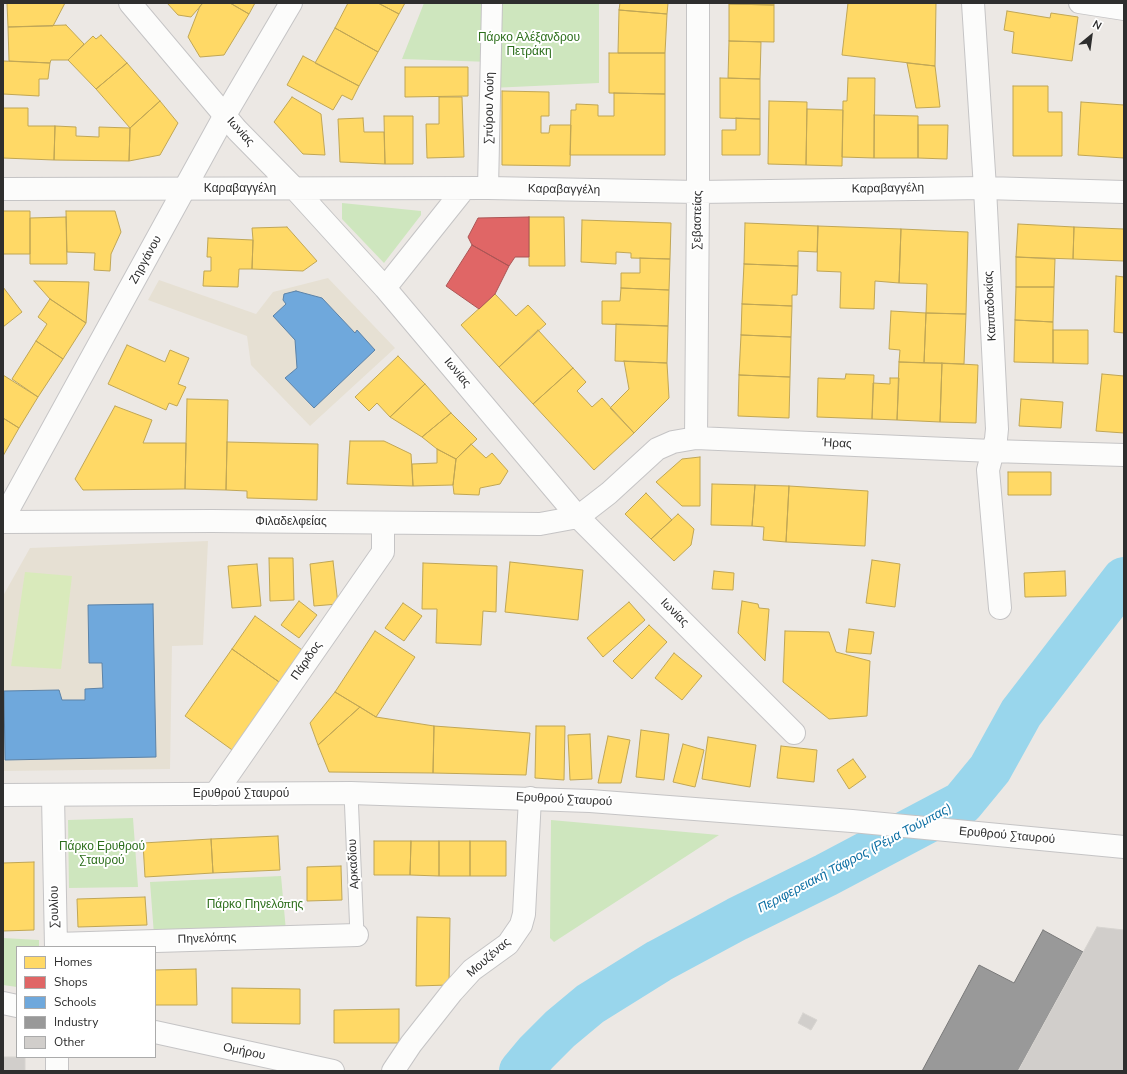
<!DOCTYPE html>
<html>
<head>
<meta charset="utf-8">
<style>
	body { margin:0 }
	#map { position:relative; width:1127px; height:1074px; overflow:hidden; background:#ece8e4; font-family:"Nunito Sans",sans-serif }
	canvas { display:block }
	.frame { position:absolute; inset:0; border:4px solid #2e2e2e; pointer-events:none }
	.legend { position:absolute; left:16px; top:946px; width:140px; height:112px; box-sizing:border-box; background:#fff; border:1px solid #ababab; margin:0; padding:5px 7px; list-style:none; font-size:12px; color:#2e2e2e }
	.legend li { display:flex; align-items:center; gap:8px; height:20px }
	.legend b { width:20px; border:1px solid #ababab }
	.north { position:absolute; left:1071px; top:16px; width:40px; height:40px; -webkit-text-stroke:3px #fff; paint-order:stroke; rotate:29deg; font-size:11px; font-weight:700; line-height:16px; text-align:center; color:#2e2e2e }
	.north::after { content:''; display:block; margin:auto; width:14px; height:18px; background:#2e2e2e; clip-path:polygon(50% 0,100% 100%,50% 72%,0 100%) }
</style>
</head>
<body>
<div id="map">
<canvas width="1127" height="1074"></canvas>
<div class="frame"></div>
<ul class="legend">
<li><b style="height:11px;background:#ffd966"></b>Homes</li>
<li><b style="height:11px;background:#e06666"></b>Shops</li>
<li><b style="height:11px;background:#6fa8dc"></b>Schools</li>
<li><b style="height:11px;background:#999"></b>Industry</li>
<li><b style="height:11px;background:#d1cecb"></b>Other</li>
</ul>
<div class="north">N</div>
</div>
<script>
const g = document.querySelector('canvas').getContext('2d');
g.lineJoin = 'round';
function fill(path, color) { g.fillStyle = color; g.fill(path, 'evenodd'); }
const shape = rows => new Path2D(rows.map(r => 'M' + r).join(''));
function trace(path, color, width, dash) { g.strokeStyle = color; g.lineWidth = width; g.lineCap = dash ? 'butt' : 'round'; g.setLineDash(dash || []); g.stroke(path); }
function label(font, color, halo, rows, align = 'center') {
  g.font = font + ' "Nunito Sans",sans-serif'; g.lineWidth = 4; g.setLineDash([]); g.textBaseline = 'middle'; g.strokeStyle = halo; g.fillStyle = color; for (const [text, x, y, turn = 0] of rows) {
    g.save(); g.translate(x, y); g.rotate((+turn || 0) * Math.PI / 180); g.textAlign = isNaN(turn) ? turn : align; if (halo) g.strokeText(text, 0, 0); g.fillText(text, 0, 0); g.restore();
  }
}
fill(shape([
	[328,278,395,348,310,426,251,365,247,336,148,300,159,280,256,314,273,292],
	[208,541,203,645,172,646,170,769,3,771,3,596,30,548]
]), '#e6e0d3');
fill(shape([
	[424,3,599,3,599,83,491,88,491,62,402,59],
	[342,203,421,211,421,215,384,263,342,219],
	[133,818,138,887,69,888,68,820],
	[551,820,719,835,554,942,550,938],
	[281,876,286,931,154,935,150,882],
	[3,938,39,940,39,947,17,947,17,987,3,985]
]), '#cee6be');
fill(shape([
	[25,572,72,576,61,669,11,666]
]), '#d9eabb');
const homes = shape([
	[7,3,65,3,53,26,8,27,7,3],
	[167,3,203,3,191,17,178,15,167,3],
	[203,3,230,3,249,14,224,55,200,57,188,37,200,6,203,3],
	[230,3,255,3,249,14,230,3],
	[348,3,378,3,399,14,378,52,335,28,348,3],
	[378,3,405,3,399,14,378,3],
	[620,3,668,3,667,14,619,10,620,3],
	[729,3,774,3,774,5,729,4,729,3],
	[848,3,936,3,935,66,842,55,848,3],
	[729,4,774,5,774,42,729,41,729,4],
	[619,10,667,14,665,53,618,53,619,10],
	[1007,11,1050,18,1051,13,1078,17,1072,61,1012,53,1014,32,1004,30,1007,11],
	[66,25,84,44,68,60,51,60,50,63,9,61,8,27,66,25],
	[335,28,378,52,359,86,315,63,335,28],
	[101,35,127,63,96,89,68,60,93,36,96,39,101,35],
	[729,41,761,42,760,79,728,78,729,41],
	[609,53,665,53,665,94,609,93,609,53],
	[303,56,359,86,352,100,342,95,333,110,287,85,303,56],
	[3,61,50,63,48,79,39,79,39,96,3,94,3,61],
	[127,63,160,101,130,128,96,89,127,63],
	[907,63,935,66,940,107,916,108,907,63],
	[405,67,468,67,468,96,405,97,405,67],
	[720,78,760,79,760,119,720,118,720,78],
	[848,78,875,78,874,158,842,157,843,101,847,101,848,78],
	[1013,86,1048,86,1048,112,1062,112,1062,156,1013,156,1013,86],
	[502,91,549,92,549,116,541,116,541,133,549,133,550,125,571,125,570,166,502,165,502,91],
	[614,93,665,94,665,155,570,155,571,110,576,110,576,104,598,105,598,116,614,116,614,93],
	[292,97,321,114,325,155,303,154,274,122,292,97],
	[439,97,462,97,464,157,427,158,426,124,439,124,439,97],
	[160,101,178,123,160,155,129,161,130,128,160,101],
	[769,101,807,102,806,165,768,164,769,101],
	[1081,102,1124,105,1124,158,1078,155,1081,102],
	[3,108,28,108,28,126,55,126,54,160,3,158,3,108],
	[807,109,843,110,842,166,806,165,807,109],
	[874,115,918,116,918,158,874,158,874,115],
	[384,116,413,116,413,164,385,164,384,116],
	[363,118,364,132,384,132,385,164,340,162,338,119,363,118],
	[736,118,760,119,760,155,722,155,722,130,736,130,736,118],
	[918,125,948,125,947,159,918,158,918,125],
	[55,126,76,127,76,136,99,137,99,127,130,128,129,161,54,160,55,126],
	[3,211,30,211,30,254,3,254,3,211],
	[66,211,115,211,121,232,111,254,110,271,94,270,95,253,67,252,66,211],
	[66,217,67,264,30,264,30,218,66,217],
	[529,217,564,217,565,266,529,266,529,217],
	[582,220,671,223,670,259,631,258,631,253,616,252,616,264,581,262,582,220],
	[745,223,818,226,817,252,798,251,798,266,744,264,745,223],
	[1018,224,1074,227,1073,259,1016,257,1018,224],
	[818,226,901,229,899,283,875,281,874,309,840,308,841,272,817,271,818,226],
	[287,227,317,261,303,271,252,269,253,240,252,228,287,227],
	[1074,227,1124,229,1124,261,1073,259,1074,227],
	[901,229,968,232,966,314,926,313,927,284,899,283,901,229],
	[208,238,253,240,252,269,239,269,238,287,203,286,204,271,211,271,211,257,207,257,208,238],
	[1016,257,1055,259,1054,287,1016,287,1016,257],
	[640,258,670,259,669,290,621,288,621,273,640,273,640,258],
	[744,264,798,266,797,295,792,295,792,306,742,304,744,264],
	[1116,276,1124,277,1124,333,1114,332,1116,276],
	[34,281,89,282,86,323,50,299,34,281],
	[3,287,22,312,3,327,3,287],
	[1016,287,1054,287,1053,322,1015,320,1016,287],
	[621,288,669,290,668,326,602,324,602,301,620,301,621,288],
	[495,294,516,316,528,305,546,324,499,367,461,325,495,294],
	[50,299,86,323,63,359,36,341,47,324,38,317,50,299],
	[742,304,792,306,791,337,741,335,742,304],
	[891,311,926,313,924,363,899,362,900,350,889,349,891,311],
	[926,313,966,314,964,364,924,363,926,313],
	[1015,320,1053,322,1053,363,1014,362,1015,320],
	[616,324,668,326,667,363,615,361,616,324],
	[538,330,573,368,533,404,499,367,538,330],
	[1053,330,1088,330,1088,364,1053,363,1053,330],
	[741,335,791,337,790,377,739,375,741,335],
	[36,341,63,359,38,397,12,379,36,341],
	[127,345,165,362,170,350,189,358,178,384,186,387,177,406,169,403,166,410,108,384,127,345],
	[398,356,425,384,390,417,377,403,369,411,355,397,398,356],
	[624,361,667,363,669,398,634,433,610,408,629,389,624,361],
	[899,362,942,363,940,422,897,420,899,362],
	[942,363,978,365,976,423,940,422,942,363],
	[573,368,586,382,577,391,592,407,602,398,634,433,594,470,533,404,573,368],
	[846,374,874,375,872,419,817,417,818,378,845,379,846,374],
	[1102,374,1124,376,1124,433,1096,431,1102,374],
	[3,375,38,397,19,428,3,418,3,375],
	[739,375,790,377,789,418,738,416,739,375],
	[890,378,899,378,897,420,872,419,873,383,890,384,890,378],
	[425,384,451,413,422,437,390,417,425,384],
	[187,399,228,400,226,490,185,489,187,399],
	[1021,399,1063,402,1061,428,1019,426,1021,399],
	[115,406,152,420,143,443,186,443,185,489,83,490,75,479,115,406],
	[451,413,477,439,456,459,437,449,422,437,451,413],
	[3,418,19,428,3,456,3,418],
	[350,441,384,441,411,454,413,486,347,484,350,441],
	[227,442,318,444,317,500,247,498,247,491,226,490,227,442],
	[471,444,486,458,492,453,508,471,500,484,480,488,479,495,454,494,453,485,456,459,471,444],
	[437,449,456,459,453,485,413,486,412,464,437,463,437,449],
	[700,457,700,506,682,506,656,482,682,459,700,457],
	[1008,472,1051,472,1051,495,1008,495,1008,472],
	[712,484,755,485,752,526,711,525,712,484],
	[755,485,789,486,786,542,763,540,764,527,752,526,755,485],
	[789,486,868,491,865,546,786,542,789,486],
	[646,493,672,520,651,539,625,514,646,493],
	[678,514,694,529,691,545,674,561,651,539,678,514],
	[269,558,293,558,294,600,270,601,269,558],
	[872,560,900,564,895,607,866,603,872,560],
	[333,561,338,604,314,606,310,564,333,561],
	[510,562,583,570,578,620,505,612,510,562],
	[423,563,497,566,496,612,483,611,481,645,436,643,437,609,422,609,423,563],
	[257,564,261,606,232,608,228,566,257,564],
	[714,571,734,573,733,590,712,589,714,571],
	[1065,571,1066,596,1025,597,1024,573,1065,571],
	[299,601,317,615,299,638,281,625,299,601],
	[742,601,758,604,759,608,769,609,765,661,738,633,742,601],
	[629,602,645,620,603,657,587,638,629,602],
	[403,603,422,616,404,641,385,628,403,603],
	[255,616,305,652,282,684,232,649,255,616],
	[649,625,667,642,632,679,613,661,649,625],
	[849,629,874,632,871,654,846,652,849,629],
	[375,631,415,657,376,717,335,692,375,631],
	[785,631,829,632,836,652,870,661,867,716,829,719,783,682,785,631],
	[232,649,282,684,235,752,185,716,232,649],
	[674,653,702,676,682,700,655,678,674,653],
	[335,692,360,707,318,745,310,723,335,692],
	[360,707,376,717,434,726,433,773,329,772,318,745,360,707],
	[434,726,530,733,526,775,433,773,434,726],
	[536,726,565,726,564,780,535,778,536,726],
	[641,730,669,734,664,780,636,777,641,730],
	[590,734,592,779,570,780,568,735,590,734],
	[608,736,630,740,621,783,598,783,608,736],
	[708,737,756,745,750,787,702,779,708,737],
	[683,744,704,750,695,787,673,782,683,744],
	[781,746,817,750,814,782,777,778,781,746],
	[853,759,866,777,849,789,837,770,853,759],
	[278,836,280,870,213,873,211,839,278,836],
	[211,839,213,873,145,877,143,843,211,839],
	[374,841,411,841,410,875,374,875,374,841],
	[411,841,439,841,439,876,410,875,411,841],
	[439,841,470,841,470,876,439,876,439,841],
	[470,841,506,841,506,876,470,876,470,841],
	[34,862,34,930,3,931,3,863,34,862],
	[341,866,342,900,307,901,307,867,341,866],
	[145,897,147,925,78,927,77,899,145,897],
	[417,917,450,918,449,985,416,986,417,917],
	[196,969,197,1005,155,1005,155,970,196,969],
	[232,988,300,989,300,1024,232,1023,232,988],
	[399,1009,399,1043,334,1043,334,1010,399,1009]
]);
fill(homes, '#ffd966');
trace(homes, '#c0a655', 1);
const shops = shape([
	[529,217,529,257,515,257,509,266,472,245,468,237,478,218,529,217],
	[472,245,509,266,495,294,479,309,446,286,472,245]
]);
fill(shops, '#e06666');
trace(shops, '#ab5555', 1);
const schools = shape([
	[296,291,322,298,355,333,357,330,375,350,314,408,285,378,297,368,295,340,273,316,286,304,283,300,284,294,296,291],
	[153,604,156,757,5,760,4,691,59,690,62,700,85,700,85,689,103,688,102,663,89,663,88,605,153,604]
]);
fill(schools, '#6fa8dc');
trace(schools, '#5c83a8', 1);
const industry = shape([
	[1043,930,1083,952,1018,1071,922,1071,979,965,1014,983,1043,930]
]);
fill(industry, '#999');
trace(industry, '#797979', 1);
trace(shape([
	[521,1071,536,1053,560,1029,590,1004,659,961,737,919,826,875,962,803,990,769,1021,713,1124,579]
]), '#99d6ec', 44);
const building = shape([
	[1097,927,1124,930,1124,1071,1018,1071,1097,927],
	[803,1013,817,1020,811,1030,798,1023,803,1013],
	[3,1057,25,1057,25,1071,3,1071,3,1057]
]);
fill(building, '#d1cecb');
trace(building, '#d7d4d0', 1);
const service = shape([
	[351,793,357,935]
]);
const pedestrian = shape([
	[1079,3,1124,10],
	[488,188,492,3]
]);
const minor = shape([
	[130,3,237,130,295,189,385,288,578,517,794,733],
	[3,189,488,188,698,192,985,188,997,429,996,439,988,470,1000,608],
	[385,288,464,189],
	[696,438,698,192,698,3],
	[3,522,212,521,540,524,578,517,609,493,657,449,673,442,696,438,992,451,1124,455],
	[215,794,383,552,383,523],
	[53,796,56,947],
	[56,944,357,935],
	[3,1003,17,1006],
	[155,1032,333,1071],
	[57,1057,57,1071],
	[393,1071,411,1044,452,992,472,970,508,944,521,925,524,914,530,798]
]);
const tertiary = shape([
	[973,3,985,188,1124,192],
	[3,519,225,115,291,3],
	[3,795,351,793,590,801,852,821,1124,847]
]);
trace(service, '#c5c4c5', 15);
trace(pedestrian, '#c5c4c5', 22);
trace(minor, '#c5c4c5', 24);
trace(tertiary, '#c5c4c5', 24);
trace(service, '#fcfcfb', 13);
trace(pedestrian, '#fcfcfb', 20);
trace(minor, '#fcfcfb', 22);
trace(tertiary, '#fcfcfb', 22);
label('12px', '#2c6e1b', '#fff', [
	["Πάρκο Αλέξανδρου",529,38],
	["Πετράκη",529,52],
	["Πάρκο Ερυθρού",102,847],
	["Σταυρού",102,861],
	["Πάρκο Πηνελόπης",255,905]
]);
label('12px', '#2e2e2e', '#fff', [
	["Σπύρου Λούη",490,108,-89],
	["Ιωνίας",240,132,48],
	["Καραβαγγέλη",240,189],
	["Καραβαγγέλη",888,189,-1],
	["Καραβαγγέλη",564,190,1],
	["Σεβαστείας",698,220,-89],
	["Ζηργάνου",146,260,-61],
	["Καππαδοκίας",991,306,-93],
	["Ιωνίας",457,373,50],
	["Ήρας",837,444,3],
	["Φιλαδελφείας",291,522],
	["Ιωνίας",674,613,45],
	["Πάριδος",307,661,-55],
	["Ερυθρού Σταυρού",241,794],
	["Ερυθρού Σταυρού",564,800,3],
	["Ερυθρού Σταυρού",1007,836,5],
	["Αρκαδίου",354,864,-93],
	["Σουλίου",55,907,-91],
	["Πηνελόπης",207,939,-2],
	["Μουζένας",489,958,-41],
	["Ομήρου",244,1052,12]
]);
label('italic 13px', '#0d6fa3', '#fff', [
	["Περιφερειακή Τάφρος (Ρέμα Τούμπας)",855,859,-28]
]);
</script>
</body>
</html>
